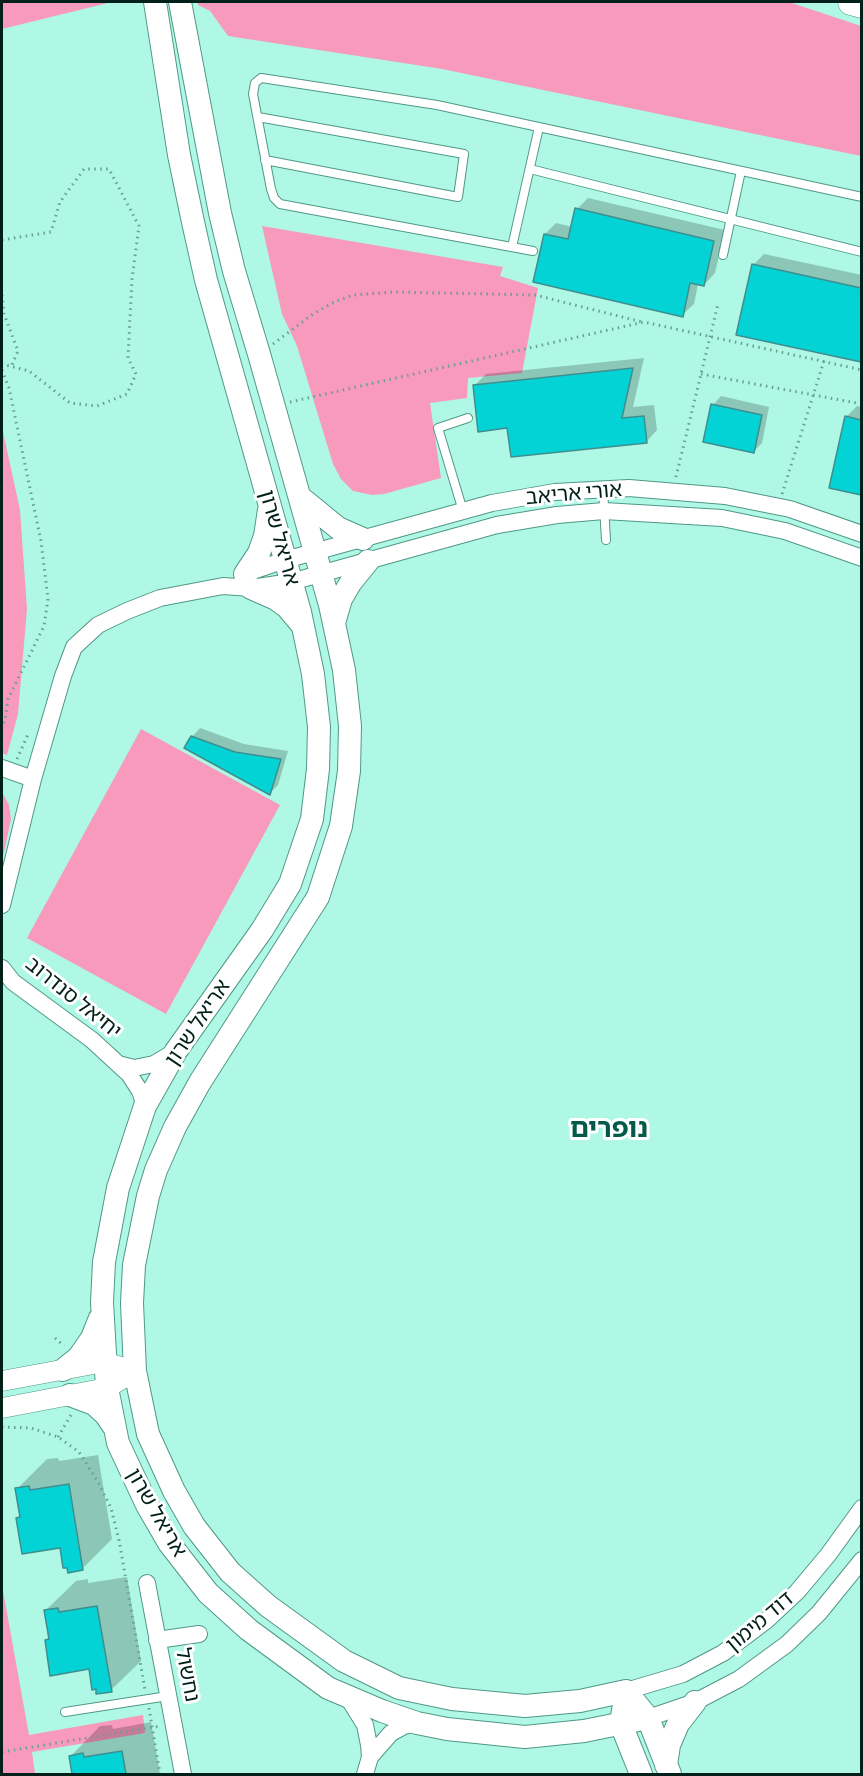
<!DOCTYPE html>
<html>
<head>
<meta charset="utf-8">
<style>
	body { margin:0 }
	#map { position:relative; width:863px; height:1776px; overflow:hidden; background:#aff8e5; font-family:"PT Sans Narrow",sans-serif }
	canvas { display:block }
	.frame { position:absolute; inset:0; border:3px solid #02201a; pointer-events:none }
</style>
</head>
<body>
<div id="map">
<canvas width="863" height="1776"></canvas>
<div class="frame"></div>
</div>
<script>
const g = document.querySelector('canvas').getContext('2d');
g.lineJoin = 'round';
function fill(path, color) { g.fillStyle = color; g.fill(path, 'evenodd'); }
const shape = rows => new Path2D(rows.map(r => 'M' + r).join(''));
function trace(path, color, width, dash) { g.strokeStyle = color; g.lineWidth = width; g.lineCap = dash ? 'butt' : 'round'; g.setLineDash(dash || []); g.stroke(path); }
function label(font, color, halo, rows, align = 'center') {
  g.font = font + ' "PT Sans Narrow","Noto Sans Hebrew",sans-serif'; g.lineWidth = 6; g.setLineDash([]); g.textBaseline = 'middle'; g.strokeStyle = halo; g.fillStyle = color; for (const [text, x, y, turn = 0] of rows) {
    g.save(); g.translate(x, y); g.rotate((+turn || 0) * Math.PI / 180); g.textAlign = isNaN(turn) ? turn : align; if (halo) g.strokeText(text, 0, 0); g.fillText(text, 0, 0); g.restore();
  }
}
fill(shape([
	[2,2,112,2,2,29],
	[198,2,789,2,861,26,861,156,442,69,228,36,210,11,198,5],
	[262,226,503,267,500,276,538,288,522,373,468,378,467,398,430,403,441,478,384,494,372,495,353,491,341,479,333,464,297,346,282,314],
	[2,427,20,510,27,609,18,714,7,755,2,753],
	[141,729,280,805,166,1014,27,938],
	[2,792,9,805,11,819,2,862],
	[2,1585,29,1735,143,1715,145,1733,32,1752,35,1774,2,1774]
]), '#f79abc');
fill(shape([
	[588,198,725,230,715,273,704,285,698,284,694,304,682,315,545,234,556,223,573,227,577,209],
	[764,254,862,275,862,361,738,334,753,265],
	[644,358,633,407,654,405,657,430,646,442,475,385,486,374],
	[721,396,769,407,762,443,753,452,713,405],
	[857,406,862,407,862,493,831,486,846,417],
	[200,728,244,744,288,751,278,785,270,793,192,737],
	[98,1455,112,1539,82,1569,61,1546,17,1518,21,1515,17,1489,47,1459,58,1458,59,1461],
	[127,1577,141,1661,111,1690,90,1668,46,1640,50,1636,46,1610,76,1581,88,1579,88,1583],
	[151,1722,160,1774,74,1774,71,1756,100,1726,112,1725,113,1729]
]), '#0003');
const building = shape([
	[575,208,714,241,704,286,690,283,683,317,533,282,544,234,568,239,575,208],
	[752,264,861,288,861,362,736,335,752,264],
	[633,368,622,418,644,416,647,443,511,457,507,428,478,432,473,385,633,368],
	[711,404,762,415,754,453,703,442,711,404],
	[845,416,861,420,861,495,829,488,845,416],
	[191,736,235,752,281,759,270,795,184,748,191,736],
	[69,1484,83,1570,68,1573,67,1568,63,1568,60,1548,22,1554,16,1518,20,1517,15,1488,29,1486,30,1490,69,1484],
	[97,1606,112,1692,96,1694,96,1689,92,1690,89,1669,50,1676,45,1640,49,1639,44,1610,58,1608,59,1612,97,1606],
	[122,1751,126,1774,72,1774,69,1756,83,1753,84,1757,122,1751]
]);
fill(building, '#04d3d6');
trace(building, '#3f8e8f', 1.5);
const service = shape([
	[258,117,464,154,458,197,265,160],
	[530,169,862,252],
	[512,247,539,127],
	[533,251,280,204,274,198,271,189,253,94,255,83,261,78,268,79,437,105,862,197],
	[723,255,741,171],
	[603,489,606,540],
	[463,511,438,428,468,418],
	[65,1712,168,1696]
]);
const minor = shape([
	[244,574,285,560,492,503,555,492,629,488,725,496,790,509,862,534],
	[2,768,33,779],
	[2,905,33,779,63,676,74,647,98,625,127,611,160,598,223,586,251,588,291,582,497,525,557,515,604,511,722,518,785,531,862,558],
	[2,968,13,982,92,1040,129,1074,140,1091,145,1106],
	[118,1064,134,1068,154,1064,176,1051],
	[147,1583,183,1774],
	[157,1640,199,1634],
	[626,1691,683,1674,723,1653,767,1620,797,1592,828,1555,862,1508],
	[347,1696,365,1725,369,1745,370,1757,365,1774],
	[648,1718,695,1702,739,1679,787,1644,819,1613,862,1560],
	[370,1757,391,1733,404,1726,417,1723]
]);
const tertiary = shape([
	[2,1381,104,1362,121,1367],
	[2,1408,107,1388,135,1371]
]);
const secondary = shape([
	[155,2,179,155,193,222,206,280,300,612,313,674,319,727,318,769,312,819,290,884,262,930,176,1051,145,1106,118,1188,104,1262,102,1302,107,1388,118,1443,147,1505,169,1543,208,1593,249,1630,328,1688,382,1711,417,1723,447,1729,525,1737,584,1731,648,1718],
	[180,2,220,213,234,271,259,354,330,605,344,670,350,726,349,771,341,826,318,897,200,1082,175,1127,156,1170,148,1196,134,1265,132,1303,135,1371,148,1434,174,1491,194,1526,230,1572,268,1606,344,1661,399,1688,452,1699,525,1706,580,1701,626,1691],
	[300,497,338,528,363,539],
	[245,574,259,553,265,536,269,510],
	[251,588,276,599,287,607,302,625],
	[334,623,341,599,351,582,368,561],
	[63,1370,79,1357,92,1338,100,1318],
	[70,1395,94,1404,106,1415,114,1427],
	[626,1691,648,1718,670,1774],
	[623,1710,621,1724,641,1774],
	[666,1765,669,1745,678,1724,695,1702]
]);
const primary = shape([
	[851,2,862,5]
]);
trace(service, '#509887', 10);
trace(minor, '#509887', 18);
trace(tertiary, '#509887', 21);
trace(secondary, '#509887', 24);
trace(primary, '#509887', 27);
trace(shape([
	[2,240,51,232,60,202,84,169,109,169,139,226,132,279,128,358,136,374,127,394,97,406,70,403,29,371,2,364],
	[2,295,4,314,18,351,11,367],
	[273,344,313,314,334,302,353,295,394,292,535,295,642,322],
	[2,370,9,388,41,541,48,599,44,626,8,699,5,720,2,728],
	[701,374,862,404],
	[290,402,644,322,862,370],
	[676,477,718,304],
	[782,494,824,361],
	[17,759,29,732],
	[55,1338,64,1346],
	[2,1427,31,1428,58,1437,79,1452,98,1482,111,1508,119,1540,145,1690],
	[58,1437,71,1415],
	[149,1708,160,1774],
	[2,1752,160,1726]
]), '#689f92', 3, [1.5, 4.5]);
trace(service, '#fff', 8);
trace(minor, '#fff', 16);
trace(tertiary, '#fff', 20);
trace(secondary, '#fff', 22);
trace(primary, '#fff', 26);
label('21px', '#02201a', '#fff', [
	["אורי אריאב",574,494,-5],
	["אריאל שרון",279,538,74],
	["יחיאל סנדרוב",73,998,39],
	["אריאל שרון",198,1023,-56],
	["אריאל שרון",156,1513,60],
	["דוד מימון",760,1622,-40],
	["נחשול",187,1675,79]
]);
label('bold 27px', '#025a4b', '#fff', [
	["נופרים",609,1129]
]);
</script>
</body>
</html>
